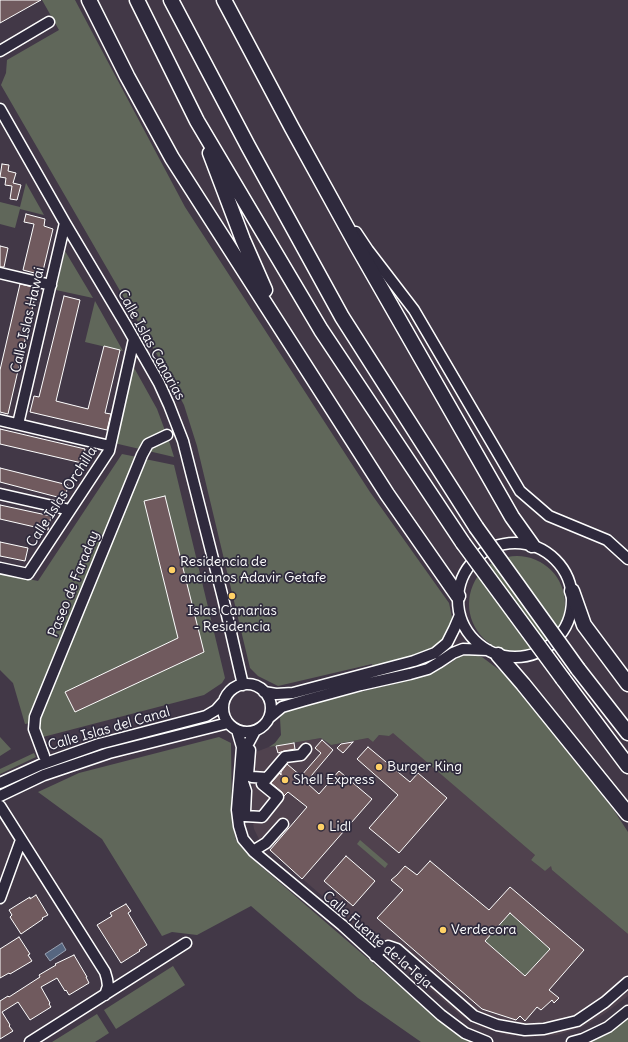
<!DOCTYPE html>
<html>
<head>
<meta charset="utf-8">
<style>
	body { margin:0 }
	canvas { display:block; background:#423847 }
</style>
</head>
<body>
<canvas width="628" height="1042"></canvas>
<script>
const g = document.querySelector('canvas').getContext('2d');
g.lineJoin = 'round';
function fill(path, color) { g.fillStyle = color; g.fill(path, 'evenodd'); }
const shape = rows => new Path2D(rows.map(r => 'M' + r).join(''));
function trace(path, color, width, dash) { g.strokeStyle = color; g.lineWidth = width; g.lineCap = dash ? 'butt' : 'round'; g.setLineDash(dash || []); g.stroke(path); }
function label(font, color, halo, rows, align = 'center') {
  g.font = font + ' Delius,sans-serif'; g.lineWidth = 3.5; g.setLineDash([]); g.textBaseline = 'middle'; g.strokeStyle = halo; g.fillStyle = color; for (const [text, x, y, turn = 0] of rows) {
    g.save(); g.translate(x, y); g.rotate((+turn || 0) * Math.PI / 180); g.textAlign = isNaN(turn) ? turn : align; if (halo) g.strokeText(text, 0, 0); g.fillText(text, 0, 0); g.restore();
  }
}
fill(shape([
	[393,732,535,855,531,860,545,871,551,865,552,870,628,934,628,996,604,1014,582,1027,557,1035,531,1037,507,1035,481,1027,460,1015,261,843,254,829,251,810,256,752,269,747,321,738,331,745,368,738,373,742,379,735,389,736]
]), '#50424e');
fill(shape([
	[42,0,75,0,185,207,370,492,449,603,452,617,450,628,446,636,438,646,424,653,373,667,372,664,278,686,258,676,250,668,197,446,184,405,167,372,1,85,6,73,7,60,59,30],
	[26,183,44,215,20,209,15,228,0,224,0,202,20,207],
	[65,251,93,298,56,290],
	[95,301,123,351,85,342],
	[132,364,157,409,170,444,174,457,114,443],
	[122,454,137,457,30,723,25,724,13,683,0,670,0,573,38,581],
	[145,459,174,465,225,678,222,683,204,695,43,737,39,734,38,723],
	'469 604a48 48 0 1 1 96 0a48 48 0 1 1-96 0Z',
	[471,654,482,657,506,675,546,722,613,809,628,832,628,934,552,870,551,866,545,871,531,860,535,855,393,733,389,736,379,735,373,742,368,738,331,745,321,738,269,747,275,743,281,735,280,718,283,713,289,709,418,678,449,664,459,657],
	[0,737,11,749,0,756],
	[219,737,231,743,232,823,236,840,250,857,454,1033,477,1042,421,1042,358,998,251,906,197,935,172,932,162,936,102,839,38,792,79,773],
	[34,753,36,757,0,774,0,769],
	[360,840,388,864,385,868,357,844],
	[510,913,550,949,525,976,485,941],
	[173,966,185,985,116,1029,104,1010],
	[97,1014,109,1033,95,1042,52,1042],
	[628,1019,628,1042,585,1042,597,1038]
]), '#60675a');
const water = shape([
	[62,943,66,950,50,961,45,954,62,943]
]);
fill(water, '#566680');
trace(water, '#9aa3b3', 1);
const building = shape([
	[0,0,41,0,0,23,0,0],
	[2,164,9,165,8,171,16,173,13,183,21,185,17,200,10,199,12,186,5,185,6,178,0,177,2,164],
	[26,214,45,219,44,226,53,229,42,275,23,270,34,224,24,222,26,214],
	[0,246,8,248,4,267,0,267,0,246],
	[20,284,37,288,8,414,0,412,0,370,20,284],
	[64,296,80,300,56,401,88,409,104,346,120,350,105,413,111,414,107,430,30,412,34,396,39,397,64,296],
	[0,429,85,449,82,463,0,444,0,429],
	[0,468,68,485,65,499,0,482,0,468],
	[165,496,204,652,75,712,65,692,178,638,144,501,165,496],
	[0,505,51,516,48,530,0,519,0,505],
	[0,542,28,548,25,561,0,556,0,542],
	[322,740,333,750,306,782,319,794,339,771,372,799,302,879,270,850,307,807,288,792,284,796,282,792,271,783,280,773,281,775,281,772,287,764,301,776,321,753,315,748,322,740],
	[353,742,343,753,337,748,341,744,353,742],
	[294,743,295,749,284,751,278,753,276,746,294,743],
	[368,747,410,782,418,773,447,798,399,853,369,828,398,795,357,759,368,747],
	[346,856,375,881,353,906,324,881,346,856],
	[430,861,489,910,510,887,584,950,549,990,559,998,554,1003,552,1000,541,1010,537,1007,525,1021,520,1016,516,1020,482,1009,377,918,403,890,391,880,397,875,405,866,417,875,430,861],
	[510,913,550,949,525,976,485,941,510,913],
	[36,895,48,915,42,918,43,919,21,934,10,917,12,915,9,910,30,897,30,899,36,895],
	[126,904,131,911,128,913,147,945,139,950,140,951,121,963,97,925,112,916,110,913,126,904],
	[19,937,30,954,28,955,32,961,10,974,9,973,0,978,0,949,19,937],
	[74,955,87,977,86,977,89,983,69,995,66,990,65,991,57,978,41,987,50,1003,49,1004,51,1007,30,1020,18,1002,2,1012,10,1025,9,1026,13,1031,0,1039,0,1001,8,996,9,997,40,977,39,975,56,965,55,964,74,955]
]);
fill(building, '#705a5e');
trace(building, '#fff', 1);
const minor = shape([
	[0,51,49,22],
	[0,109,65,223,127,327,159,383,169,405,183,441,223,598,243,685],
	[356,232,368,250,414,310,520,491,549,516,607,540,628,559],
	[0,273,51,285],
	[0,420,110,446],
	[18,424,65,223],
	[0,494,70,510],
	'458 600a57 57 0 1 1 114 0a57 57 0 1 1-114 0Z',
	[0,568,28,574,109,451,134,339],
	'223 708a24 24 0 1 1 48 0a24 24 0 1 1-48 0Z',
	[264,692,276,694,293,693,414,661,435,653,447,643,454,629,460,615],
	[270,717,282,707,306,700,361,685,410,674,428,669,438,663,453,653,463,649,488,650],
	[237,730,242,747,237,810,239,826,243,839,254,852,342,925,441,1015,465,1033,487,1042],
	[250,750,248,775,252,777,267,778],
	[44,756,34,729,35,717,142,455,148,444,167,435],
	[245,757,248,744,255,731],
	[244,774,243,782,246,791,245,812],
	[0,783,40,765,99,744,206,716,216,710,224,701],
	[0,796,44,775,109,753,228,723],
	[241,805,240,812,245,816,262,817,278,797,262,784,285,757,301,755,306,749],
	[0,806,105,972,107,979,108,986,105,995],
	[253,851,266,843,283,824],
	[0,898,21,840],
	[375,956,380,950,388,946,397,949,474,1016,497,1025,525,1030,544,1029,577,1021,605,1002,628,982],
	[30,1042,186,943],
	[572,1042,583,1039,608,1027,628,1011]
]);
const highway = shape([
	[89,0,127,76,172,158,387,494,458,596],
	[137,0,197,121,321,330,463,543],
	[171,0,248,146,342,317,476,527],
	[224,0,292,128,357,246,512,517,532,545],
	[210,153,243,240,265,290],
	[572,591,584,625,628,684],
	[498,655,523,684,628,814],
	[578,669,628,733],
	[563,679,628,766]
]);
trace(minor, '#fff', 13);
trace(highway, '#fff', 17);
trace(minor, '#2f2a3d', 10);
trace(highway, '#2f2a3d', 14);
const highwayBridge = shape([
	[476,527,578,669],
	[463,543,563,679]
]);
trace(highwayBridge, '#fff', 17, []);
trace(highwayBridge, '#2f2a3d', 14);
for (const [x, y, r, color] of [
	[172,570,4,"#ffd166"],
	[232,596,4,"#ffd166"],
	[379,767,4,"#ffd166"],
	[285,780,4,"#ffd166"],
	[321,827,4,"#ffd166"],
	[443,930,4,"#ffd166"]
]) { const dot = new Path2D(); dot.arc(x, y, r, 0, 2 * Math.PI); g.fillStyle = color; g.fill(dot); trace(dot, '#2f2a3d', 1.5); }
label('14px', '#fff', '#2f2a3d', [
	["Calle Islas Hawai",28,320,-77],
	["Calle Islas Canarias",151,345,61],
	["Calle Islas Orchilla",62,497,-57],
	["Paseo de Faraday",74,584,-68],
	["Calle Islas del Canal",109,729,-16],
	["Calle Fuente de la Teja",377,940,41]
]);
label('14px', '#fff', '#2f2a3d', [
	["Residencia de",180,562],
	["ancianos Adavir Getafe",180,578],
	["Islas Canarias",232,611,"center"],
	["- Residencia",232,627,"center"],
	["Burger King",387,767],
	["Shell Express",293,780],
	["Lidl",329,827],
	["Verdecora",451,930]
], 'left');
</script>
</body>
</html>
